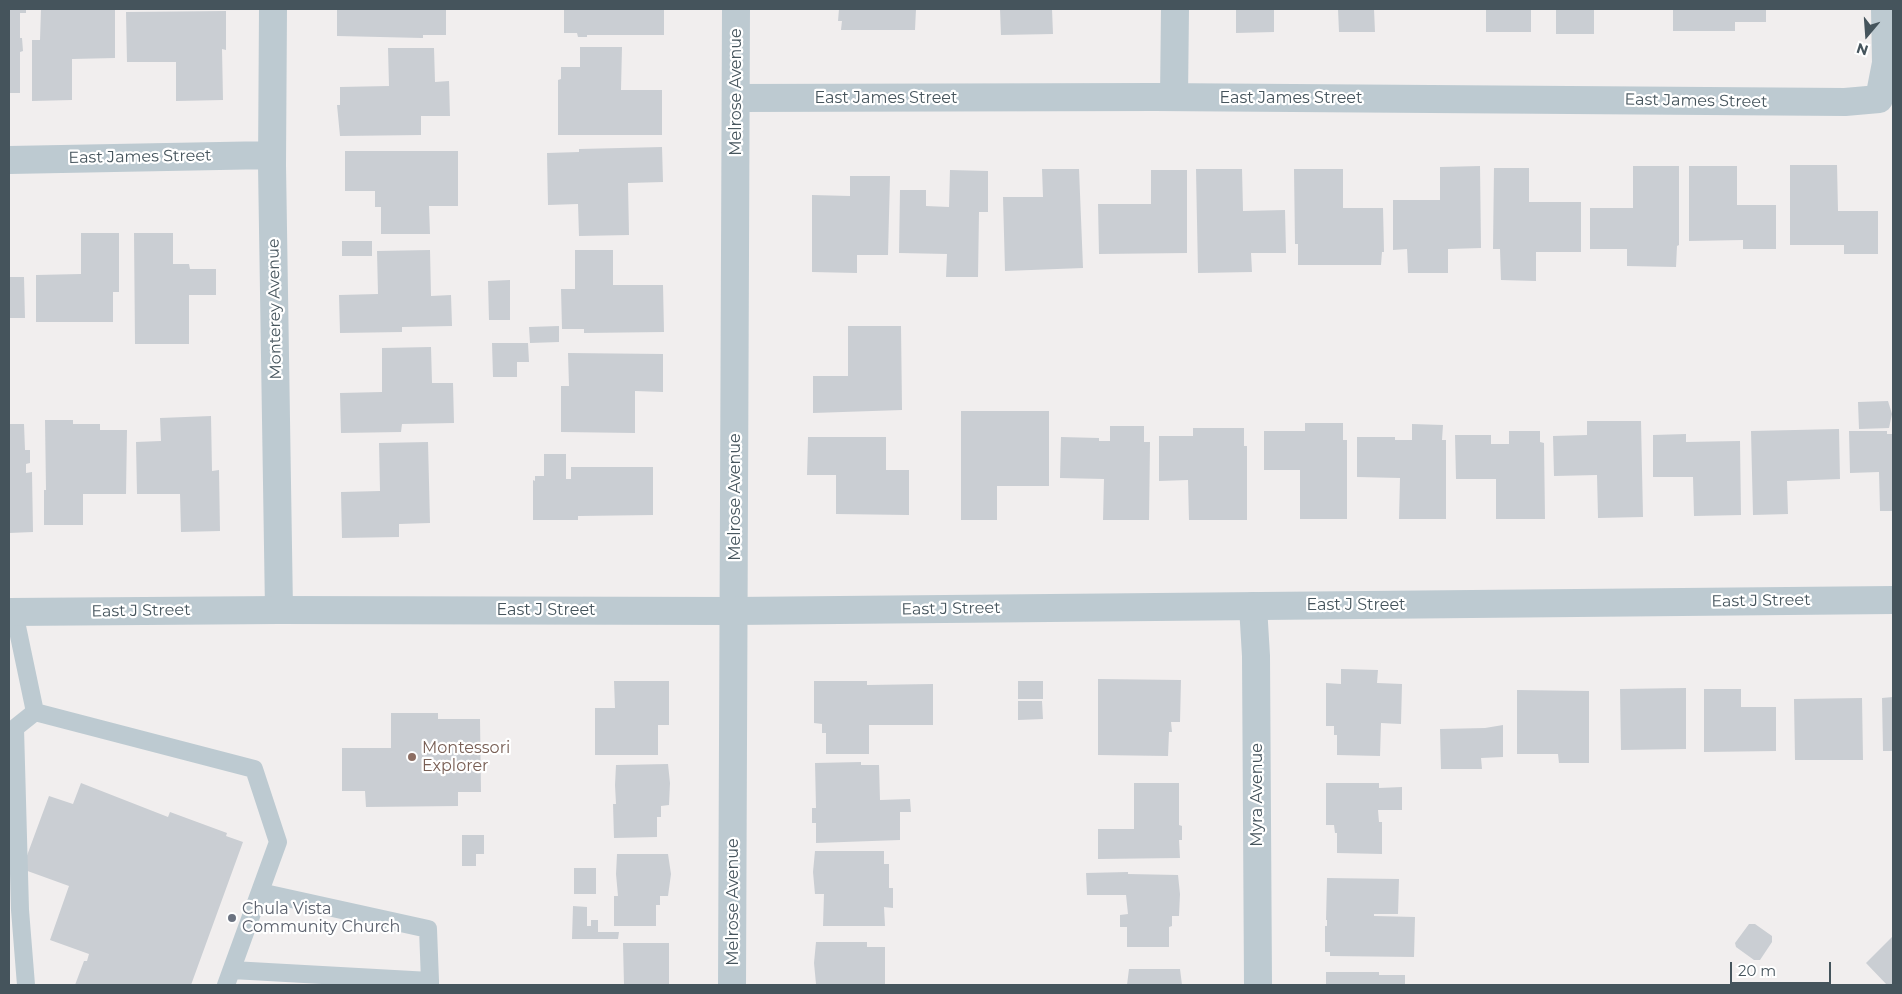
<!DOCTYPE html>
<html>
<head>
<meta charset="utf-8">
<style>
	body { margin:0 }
	#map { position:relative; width:1902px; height:994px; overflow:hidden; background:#f1eeee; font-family:Montserrat,sans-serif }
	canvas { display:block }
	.frame { position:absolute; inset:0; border:10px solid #45545c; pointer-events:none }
	.north { position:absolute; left:1842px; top:10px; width:50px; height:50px; -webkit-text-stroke:4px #fff; paint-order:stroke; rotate:198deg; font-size:14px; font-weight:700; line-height:20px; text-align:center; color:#45545c }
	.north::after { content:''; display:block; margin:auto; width:18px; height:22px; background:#45545c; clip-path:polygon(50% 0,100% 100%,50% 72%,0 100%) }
	.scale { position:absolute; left:1730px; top:962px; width:101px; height:22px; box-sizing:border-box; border:2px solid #45545c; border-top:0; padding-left:6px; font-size:15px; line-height:18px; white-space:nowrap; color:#45545c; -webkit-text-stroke:4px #fff; paint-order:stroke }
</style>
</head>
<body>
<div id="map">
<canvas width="1902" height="994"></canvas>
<div class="frame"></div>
<div class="north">N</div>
<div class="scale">20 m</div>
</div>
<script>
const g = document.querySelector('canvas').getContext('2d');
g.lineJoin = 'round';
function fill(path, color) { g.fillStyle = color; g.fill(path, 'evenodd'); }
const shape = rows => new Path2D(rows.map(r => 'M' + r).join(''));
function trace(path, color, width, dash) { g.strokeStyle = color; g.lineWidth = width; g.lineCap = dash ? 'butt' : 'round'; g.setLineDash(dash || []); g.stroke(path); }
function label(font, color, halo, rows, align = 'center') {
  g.font = font + ' Montserrat,sans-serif'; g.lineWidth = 4.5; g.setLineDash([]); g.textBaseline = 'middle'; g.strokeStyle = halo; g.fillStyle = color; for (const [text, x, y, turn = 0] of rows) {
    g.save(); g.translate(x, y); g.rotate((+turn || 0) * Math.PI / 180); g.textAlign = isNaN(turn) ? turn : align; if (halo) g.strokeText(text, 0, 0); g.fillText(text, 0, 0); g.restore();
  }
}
fill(shape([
	[9,9,26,9,26,13,20,13,20,38,22,38,23,51,20,52,20,93,9,93],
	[41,9,115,9,115,58,72,59,72,100,32,101,32,40,40,40],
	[337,9,446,9,446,35,423,35,423,38,337,36],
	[564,9,664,9,664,35,587,35,587,37,578,37,577,33,564,33],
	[839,9,916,9,915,30,841,30,842,21,838,21],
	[1000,9,1052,9,1053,34,1001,35],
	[1236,9,1274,9,1274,32,1236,33],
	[1338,9,1374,9,1375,32,1339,32],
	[1486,9,1531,9,1531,32,1486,32],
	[1556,9,1594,9,1594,34,1556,34],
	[1673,9,1766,9,1766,22,1735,22,1735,31,1673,31],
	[226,11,226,50,222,49,223,100,176,101,176,62,127,62,126,12],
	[580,47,622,47,621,90,662,90,662,135,558,135,558,80,561,79,561,67,580,67],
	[388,48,434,48,435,82,449,81,450,116,421,116,421,135,340,136,337,105,340,105,340,87,389,86],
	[662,147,663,182,628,183,629,235,579,236,578,204,548,205,547,153,579,152,579,149],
	[345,151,458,151,458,206,429,206,430,234,381,234,381,207,375,207,375,191,345,191],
	[1790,165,1837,165,1838,211,1878,211,1878,254,1844,254,1844,245,1790,245],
	[1480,166,1481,248,1448,249,1448,273,1408,273,1407,249,1393,250,1393,200,1440,200,1440,167],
	[1633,166,1679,166,1679,245,1677,246,1676,267,1627,266,1627,249,1590,249,1590,208,1633,208],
	[1689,166,1737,166,1737,205,1776,205,1776,249,1743,249,1743,240,1689,241],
	[1494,168,1529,168,1529,202,1581,202,1581,252,1536,252,1536,281,1501,280,1500,249,1493,249],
	[1042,169,1079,169,1083,268,1005,271,1003,197,1043,197],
	[1196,169,1242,169,1243,211,1285,210,1286,253,1251,253,1252,272,1198,273],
	[1294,169,1343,169,1343,208,1383,208,1384,252,1382,252,1381,265,1298,265,1298,244,1295,244],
	[950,170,988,171,988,212,979,212,978,277,946,277,947,254,899,253,900,190,926,190,926,206,949,207],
	[1151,170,1187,170,1187,253,1099,254,1098,204,1151,204],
	[850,176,890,176,888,255,857,255,857,273,812,272,812,195,850,196],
	[81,233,119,233,119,292,113,292,113,322,36,322,36,275,81,274],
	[134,233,173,233,173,264,189,264,190,269,216,269,216,295,189,295,189,344,135,344],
	[342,241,372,241,372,256,342,256],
	[430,250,431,296,451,295,452,326,402,327,402,332,340,333,339,295,378,294,377,251],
	[575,250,613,250,613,285,663,285,664,332,584,333,584,329,562,329,561,289,575,289],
	[9,277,24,277,25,318,9,318],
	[510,280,510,320,489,320,488,281],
	[559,326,559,342,530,343,529,327],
	[848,326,901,326,902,410,813,413,813,376,848,376],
	[492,343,528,343,529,362,517,362,517,377,493,377],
	[431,347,432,383,453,383,454,423,402,424,401,432,341,433,340,393,382,392,382,348],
	[568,353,663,354,663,392,635,391,635,433,561,432,561,386,569,386],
	[1888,401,1892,414,1889,428,1859,429,1858,402],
	[961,411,1049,411,1049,486,997,486,997,520,961,520],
	[211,416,212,471,219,470,220,531,181,532,180,494,137,494,136,442,161,441,160,418],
	[45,420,73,420,73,424,100,424,100,430,127,430,126,494,83,494,83,525,44,525,44,490,46,490],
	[1587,421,1641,421,1643,517,1598,518,1597,475,1554,476,1553,436,1587,435],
	[1305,423,1343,423,1343,440,1347,440,1347,519,1300,519,1300,470,1264,470,1264,431,1305,431],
	[9,424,24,424,25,450,30,450,30,463,26,464,26,473,32,472,33,532,9,533],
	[1412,424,1443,425,1442,440,1446,440,1446,519,1399,519,1400,478,1357,477,1357,437,1395,437,1395,440,1412,440],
	[1110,426,1144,426,1144,442,1150,442,1149,520,1103,520,1104,479,1060,478,1061,437,1099,438,1099,441,1110,441],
	[1193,428,1244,428,1244,446,1247,446,1247,520,1189,520,1188,480,1159,481,1159,436,1193,436],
	[1839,429,1840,479,1787,481,1788,514,1753,515,1751,431],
	[1509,431,1540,431,1540,442,1544,443,1545,519,1496,519,1496,479,1456,479,1455,435,1491,435,1491,444,1509,444],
	[1849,431,1887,431,1887,434,1893,434,1893,511,1880,511,1879,472,1850,473],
	[1686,434,1686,442,1740,441,1741,515,1694,516,1693,477,1653,477,1653,435],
	[808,437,886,437,886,470,909,470,909,515,836,514,836,475,807,475],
	[428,442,430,523,399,524,399,537,342,538,341,492,380,491,379,443],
	[544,454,566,454,566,479,571,479,571,467,653,467,653,515,578,516,578,520,533,520,533,480,535,481,535,476,544,476],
	[1341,669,1378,670,1377,683,1402,684,1401,724,1381,723,1380,756,1337,755,1337,735,1334,735,1334,726,1326,726,1326,683,1341,684],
	[1098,679,1181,680,1180,722,1171,722,1172,732,1169,732,1168,756,1098,755],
	[614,681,669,681,669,725,658,725,658,755,595,755,595,708,615,708],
	[814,681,867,681,867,685,933,684,933,725,869,725,869,754,826,754,826,733,822,733,822,724,814,723],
	[1018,681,1043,681,1043,699,1018,699],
	[1686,688,1686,749,1621,750,1620,689],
	[1704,689,1741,689,1741,707,1776,707,1776,751,1704,752],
	[1517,690,1589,691,1589,763,1559,763,1558,754,1517,754],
	[1893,697,1893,751,1883,751,1882,698],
	[1862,698,1863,760,1795,760,1794,699],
	[1018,701,1042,701,1043,719,1018,720],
	[391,713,438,713,438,719,480,719,481,792,458,792,458,806,366,807,365,791,342,791,342,748,391,748],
	[1503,725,1503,757,1481,758,1482,769,1441,769,1440,729,1485,728],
	[861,762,861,765,879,765,880,800,910,799,911,812,900,812,900,840,816,843,816,823,812,823,812,808,816,808,815,763],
	[668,764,670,783,669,805,661,806,661,817,657,817,657,837,614,838,613,804,616,804,615,785,616,765],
	[81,783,168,817,170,812,227,833,226,836,243,842,191,985,75,985,84,961,87,961,89,954,50,940,69,886,22,869,49,796,73,804],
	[1134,783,1179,783,1179,825,1182,826,1182,840,1179,840,1180,858,1098,859,1098,829,1134,829],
	[1326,783,1379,783,1379,788,1402,787,1402,810,1378,810,1379,822,1382,822,1382,854,1337,853,1337,833,1335,833,1334,825,1326,825],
	[462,835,484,835,484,854,476,854,476,866,462,866],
	[815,851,884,851,884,864,889,864,889,888,893,888,893,908,884,907,885,926,823,926,824,894,815,894,813,872],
	[617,854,668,854,671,874,668,896,660,896,660,905,656,905,656,926,614,926,614,896,618,896,616,874],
	[574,868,596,868,596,894,574,894],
	[1128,872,1128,874,1178,875,1180,894,1179,916,1172,916,1172,926,1169,927,1169,947,1127,947,1127,927,1120,927,1120,915,1128,914,1126,895,1087,895,1086,873],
	[1327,878,1399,879,1398,914,1374,914,1374,916,1415,917,1414,957,1330,956,1330,952,1325,952,1325,926,1327,926,1327,920,1326,920],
	[573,906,587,907,587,926,591,926,591,920,598,920,598,932,619,932,618,939,572,939],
	[1749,924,1755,924,1772,936,1772,942,1760,960,1754,960,1736,947,1735,943],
	[1893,936,1893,985,1887,985,1866,963],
	[816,942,867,942,867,947,885,947,885,985,816,984,814,963],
	[623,943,669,943,669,985,624,985],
	[1129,969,1180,969,1182,985,1127,985],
	[1326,972,1379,972,1379,975,1405,975,1405,985,1326,985]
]), '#caced3');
trace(shape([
	[14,612,35,712],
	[35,712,254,769,278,842,226,985],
	[260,892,428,929,430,981],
	[232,970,430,981,430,985],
	[26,985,20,910,15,728,35,712]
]), '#bdcad1', 18);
trace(shape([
	[273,9,272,165,279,610],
	[1174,97,1175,9],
	[737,98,1155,97,1845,102,1879,99,1886,63,1885,9],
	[9,160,272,155],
	[1253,606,1256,656,1258,985],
	[732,985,736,9]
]), '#bdcad1', 28);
trace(shape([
	[9,612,279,610,734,611,1893,600]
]), '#bdcad1', 28);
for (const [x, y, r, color] of [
	[412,757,5,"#8d6e63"],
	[232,918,5,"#6b7280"]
]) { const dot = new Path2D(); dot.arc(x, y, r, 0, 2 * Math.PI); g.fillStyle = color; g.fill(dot); trace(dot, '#fff', 2); }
label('16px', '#45545c', '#fff', [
	["Melrose Avenue",736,92,-90],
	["East James Street",886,98],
	["East James Street",1291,98],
	["East James Street",1696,101,1],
	["East James Street",140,157,-1],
	["Monterey Avenue",275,309,-91],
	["Melrose Avenue",735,497,-90],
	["East J Street",1761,601,-1],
	["East J Street",1356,605],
	["East J Street",951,609,-1],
	["East J Street",546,610],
	["East J Street",141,611,-1],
	["Myra Avenue",1257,795,-90],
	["Melrose Avenue",733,902,-90]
]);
label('16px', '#785e54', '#fff', [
	["Montessori",422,748],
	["Explorer",422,766]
], 'left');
label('16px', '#5b616d', '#fff', [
	["Chula Vista",242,909],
	["Community Church",242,927]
], 'left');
</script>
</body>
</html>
